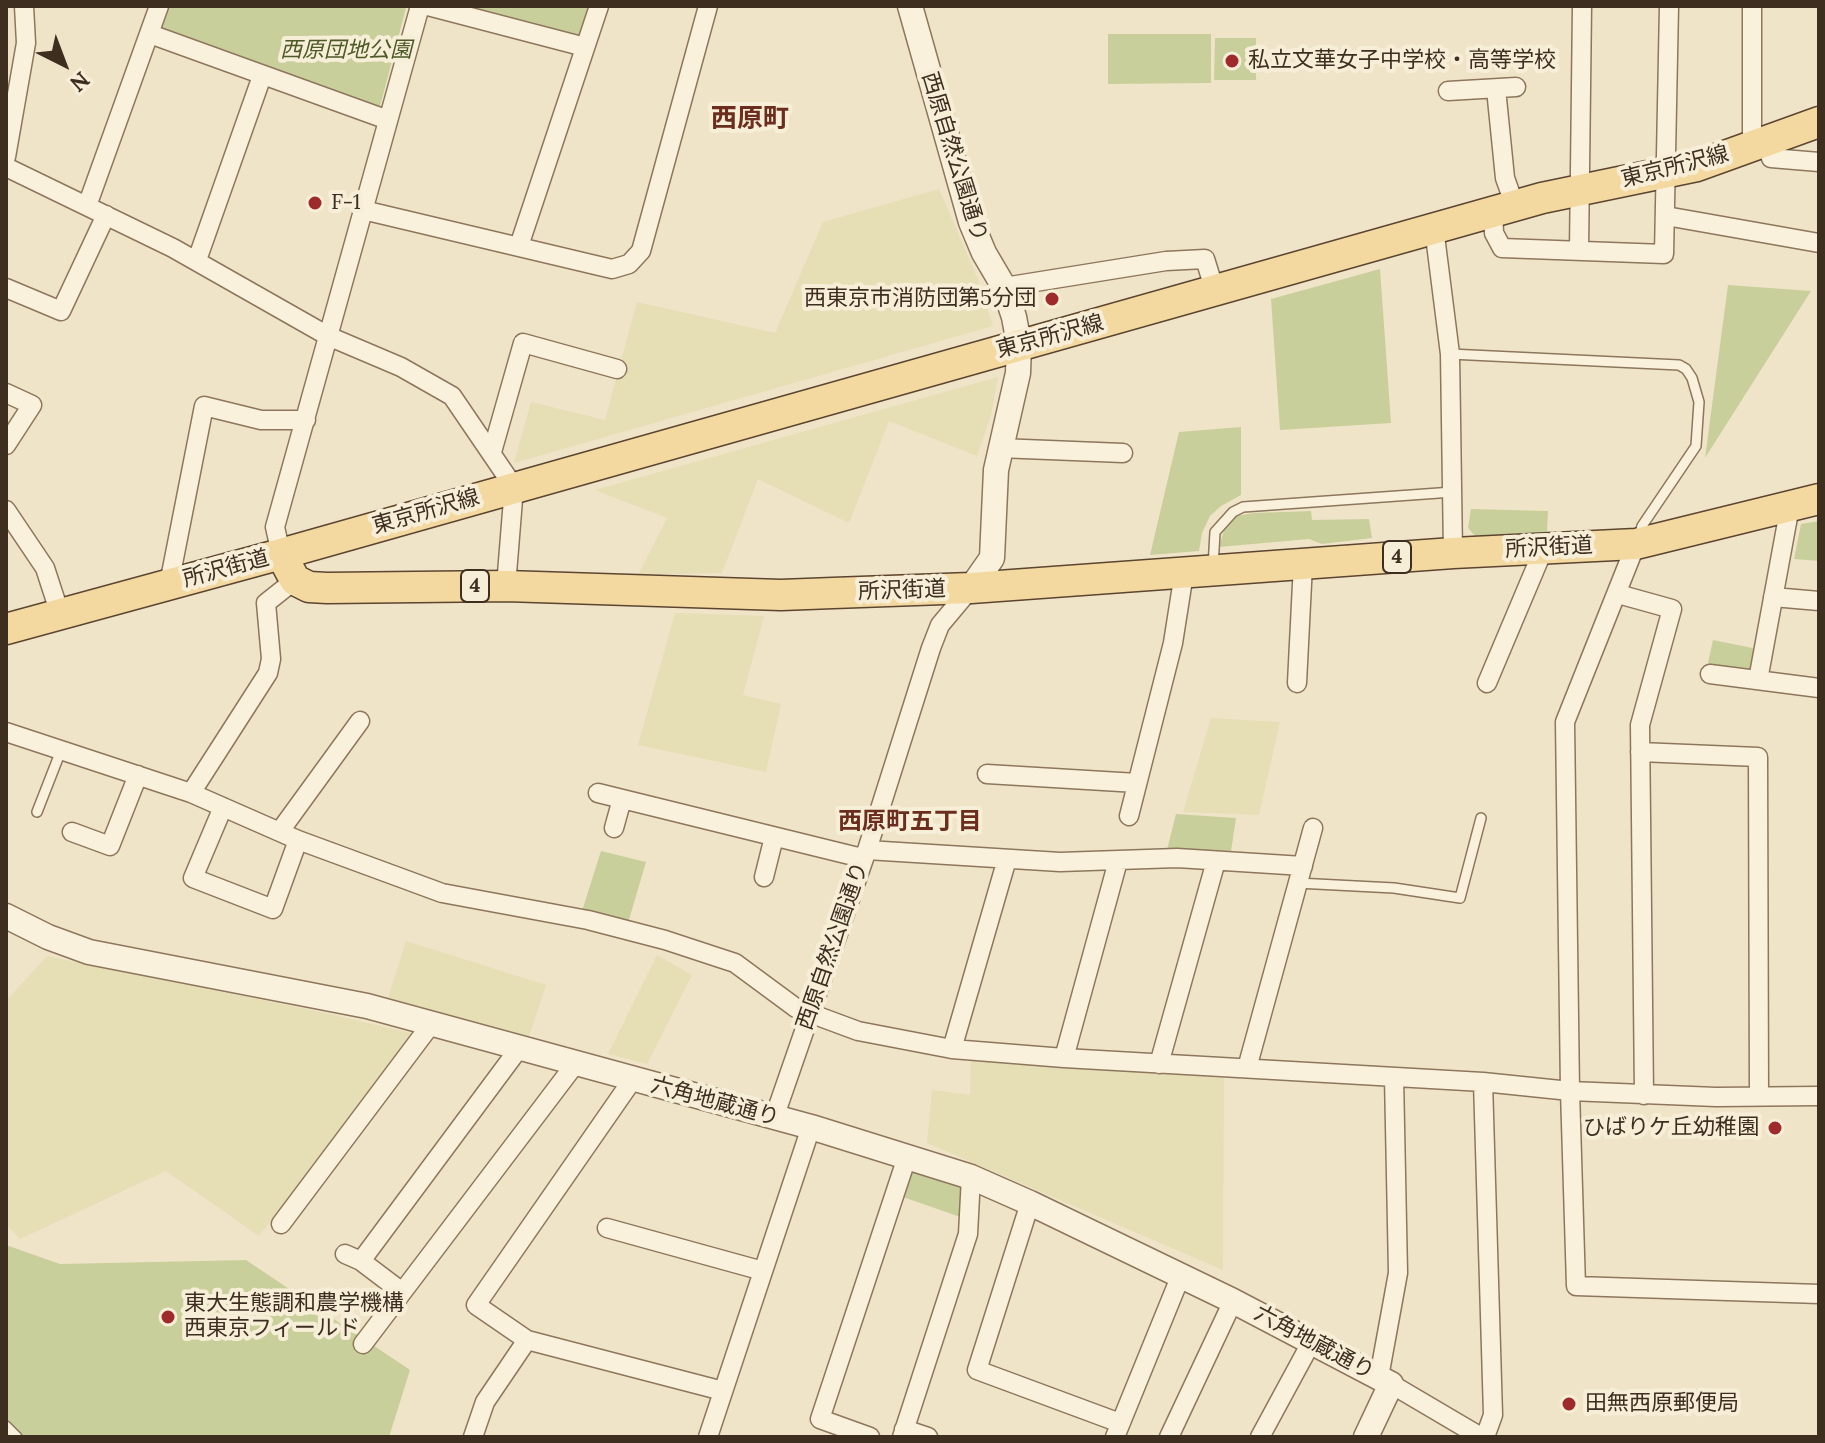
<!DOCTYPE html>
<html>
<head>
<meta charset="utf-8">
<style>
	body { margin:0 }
	#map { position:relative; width:1825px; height:1443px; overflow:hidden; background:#f0e4c8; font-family:Lora,serif }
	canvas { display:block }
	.frame { position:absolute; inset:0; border:8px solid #3d2e20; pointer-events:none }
	.north { position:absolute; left:24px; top:24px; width:80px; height:80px; -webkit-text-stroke:6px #f7eed8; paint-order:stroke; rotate:138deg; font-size:22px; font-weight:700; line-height:32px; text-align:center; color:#3d2e20 }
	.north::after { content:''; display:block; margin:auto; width:28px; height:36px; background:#3d2e20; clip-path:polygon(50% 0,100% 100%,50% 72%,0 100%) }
</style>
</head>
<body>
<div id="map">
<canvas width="1825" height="1443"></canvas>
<div class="frame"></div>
<div class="north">N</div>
</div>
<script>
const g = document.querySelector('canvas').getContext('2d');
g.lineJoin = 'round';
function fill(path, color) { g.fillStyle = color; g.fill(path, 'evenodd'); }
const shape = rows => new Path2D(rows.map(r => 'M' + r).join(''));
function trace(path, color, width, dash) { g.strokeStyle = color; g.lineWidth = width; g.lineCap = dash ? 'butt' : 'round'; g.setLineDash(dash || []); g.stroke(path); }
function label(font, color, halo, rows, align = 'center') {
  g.font = font + ' Lora,"Noto Sans JP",serif'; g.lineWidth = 8; g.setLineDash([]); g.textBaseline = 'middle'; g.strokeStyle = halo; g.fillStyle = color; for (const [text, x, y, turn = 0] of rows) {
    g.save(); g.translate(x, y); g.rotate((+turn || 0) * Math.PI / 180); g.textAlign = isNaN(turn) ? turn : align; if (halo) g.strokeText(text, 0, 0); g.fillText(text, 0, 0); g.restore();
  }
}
fill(shape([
	[939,189,977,277,993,326,514,463,531,402,605,420,637,302,775,333,823,222],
	[998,377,991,415,977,456,889,421,849,523,758,479,722,573,638,575,667,518,595,490],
	[675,613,764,616,743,695,781,704,766,772,638,745],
	[1211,718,1280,722,1259,815,1183,812],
	[406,941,546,985,529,1036,388,998],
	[657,955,692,975,647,1064,608,1054],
	[47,956,325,1013,415,1034,259,1236,166,1171,20,1239,6,1225,6,1001],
	[971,1060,1224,1078,1223,1270,927,1143,932,1090,970,1095]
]), '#e6deb5');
fill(shape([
	[164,6,397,6,406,8,379,110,155,31],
	[452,6,595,6,582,42],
	[1108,34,1211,34,1211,83,1108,84],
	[1215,38,1256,38,1256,80,1214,80],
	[1380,269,1391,423,1280,430,1271,299],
	[1728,285,1811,291,1705,458],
	[1241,427,1241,495,1221,506,1210,516,1202,533,1199,551,1150,555,1179,432],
	[1471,509,1548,511,1547,533,1477,538,1468,528],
	[1311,511,1312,520,1369,519,1372,538,1322,544,1309,539,1219,547,1226,524,1236,516,1254,513],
	[1819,521,1819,561,1794,559,1801,524],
	[1713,640,1762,650,1756,678,1706,672],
	[1176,814,1236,818,1230,858,1166,854],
	[601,851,646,862,628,923,582,911],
	[910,1168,976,1187,966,1219,903,1197],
	[6,1245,60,1264,246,1260,410,1370,389,1437,6,1437]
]), '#c9cf9b');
const service = shape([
	[1450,354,1679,365,1686,369,1692,378,1699,402,1696,446,1642,526,1639,537],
	[1213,567,1215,532,1233,512,1243,507,1453,492],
	[37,812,62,748],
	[1297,883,1394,888,1460,898,1481,818],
	[6,1426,17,1437]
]);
const minor = shape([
	[428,6,585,47],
	[150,34,388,120],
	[1496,89,1505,178,1515,206],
	[1448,91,1516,87],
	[1766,141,1771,158,1819,162],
	[1752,146,1752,6],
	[6,157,26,43,24,6],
	[6,167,173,248,328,336,401,367,452,396,514,487,506,586],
	[87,206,159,6],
	[363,210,612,269,629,264,641,251,708,6],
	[1493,212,1494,233,1502,248,1664,254,1669,6],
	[1666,216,1819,243],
	[1434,228,1450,354,1453,553],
	[519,246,599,6],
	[1579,251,1582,6],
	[197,260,262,76],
	[1004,287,1166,261,1205,259,1215,291],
	[6,288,61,311,106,215],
	[6,393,32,405,6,445],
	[999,448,1123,453],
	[492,452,523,343,617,369],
	[6,510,45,568,60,614],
	[1636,544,1565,722,1570,1091,1576,1286,1819,1294],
	[281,554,275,527,420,6],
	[169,584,204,406,261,420,306,420],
	[1618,594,1672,609,1640,725,1644,1095],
	[1773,597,1819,601],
	[1710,674,1819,688],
	[1758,680,1790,506],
	[1297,683,1303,564],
	[1487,683,1544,548],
	[6,732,191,793,298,840,442,893,588,920,665,940,735,963,796,1008,858,1031,952,1049,1064,1058,1483,1082,1570,1091,1716,1097,1819,1096],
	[1640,752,1758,757,1759,1096],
	[987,774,1137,783],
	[191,793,268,673,271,659,266,603,295,580],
	[598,793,862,858],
	[223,807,193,878,273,909,298,840],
	[1129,816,1173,643,1184,573],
	[614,828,622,799],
	[280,831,360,721],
	[72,832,110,846,138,775],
	[867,850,1060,862,1177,858,1303,866],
	[764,877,774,837],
	[952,1049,1007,859],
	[1064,1058,1118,861],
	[1159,1064,1216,861],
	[1247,1068,1313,828],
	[633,1079,476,1305,527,1340,723,1391],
	[1483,1082,1493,1415,1485,1437],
	[774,1118,867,850,931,648,940,625,971,588],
	[1030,1203,977,1370,1120,1423],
	[281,1224,432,1023],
	[607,1228,763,1271],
	[345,1254,361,1261,402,1292],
	[361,1261,520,1047],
	[363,1344,576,1063],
	[1379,1377,1398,1273,1394,1077],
	[1391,1384,1481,1437],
	[904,1429,928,1437],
	[473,1437,485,1402,527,1340],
	[708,1437,811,1127],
	[870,1437,820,1419,907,1157],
	[902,1437,968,1234,971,1177],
	[1115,1437,1181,1275],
	[1169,1437,1233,1301],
	[1260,1437,1312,1341]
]);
const tertiary = shape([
	[910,6,971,222,984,253,1004,287,1014,317,1019,344,1018,373,996,470,992,558,971,588],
	[6,916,48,937,89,952,367,1006,811,1127,971,1177,1030,1203,1233,1301,1391,1384,1366,1437]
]);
const primary = shape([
	[281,554,1542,198,1697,166,1819,122],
	[6,629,281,554,295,580,309,587,327,588,506,586,781,595,833,593,971,588,1453,553,1636,544,1819,499]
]);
trace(service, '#8d765c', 12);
trace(minor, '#8d765c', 21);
trace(tertiary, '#8d765c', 27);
trace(primary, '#5b4430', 33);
trace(service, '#faf1dc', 9);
trace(minor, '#faf1dc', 18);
trace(tertiary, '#faf1dc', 24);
trace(primary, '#f3d9a0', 30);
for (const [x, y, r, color] of [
	[1232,61,8,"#9e2a2b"],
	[315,203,8,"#9e2a2b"],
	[1052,299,8,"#9e2a2b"],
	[1775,1128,8,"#9e2a2b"],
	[168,1317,8,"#9e2a2b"],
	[1569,1404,8,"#9e2a2b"]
]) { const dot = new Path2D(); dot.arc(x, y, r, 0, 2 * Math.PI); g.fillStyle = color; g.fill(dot); trace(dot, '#f7eed8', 3); }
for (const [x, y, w] of [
	[1397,557,28],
	[475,586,28]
]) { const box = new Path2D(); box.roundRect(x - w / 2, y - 16, w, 32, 6); g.fillStyle = '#f7eed8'; g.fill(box); trace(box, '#3d2e20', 2); }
label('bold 20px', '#3d2e20', null, [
	["4",1397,557],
	["4",475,586]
]);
label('italic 22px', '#4d5a26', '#f7eed8', [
	["西原団地公園",346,51]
]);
label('22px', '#3d2e20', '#f7eed8', [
	["私立文華女子中学校・高等学校",1248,61],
	["F-1",331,203],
	["西東京市消防団第5分団",1036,299,"right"],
	["ひばりケ丘幼稚園",1759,1128,"right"],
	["東大生態調和農学機構",184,1304],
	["西東京フィールド",184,1329],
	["田無西原郵便局",1585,1404]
], 'left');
label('22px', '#3d2e20', '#f7eed8', [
	["西原自然公園通り",954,157,73],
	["東京所沢線",1675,167,-14],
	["東京所沢線",1050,337,-15],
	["東京所沢線",426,512,-16],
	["所沢街道",1549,548,-3],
	["所沢街道",226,569,-15],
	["所沢街道",902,591,-2],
	["西原自然公園通り",833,946,-71],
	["六角地蔵通り",715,1102,15],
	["六角地蔵通り",1314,1343,28]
]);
label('bold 24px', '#6b2e1e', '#f7eed8', [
	["西原町五丁目",910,822]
]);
label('bold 26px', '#6b2e1e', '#f7eed8', [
	["西原町",750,120]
]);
</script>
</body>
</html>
